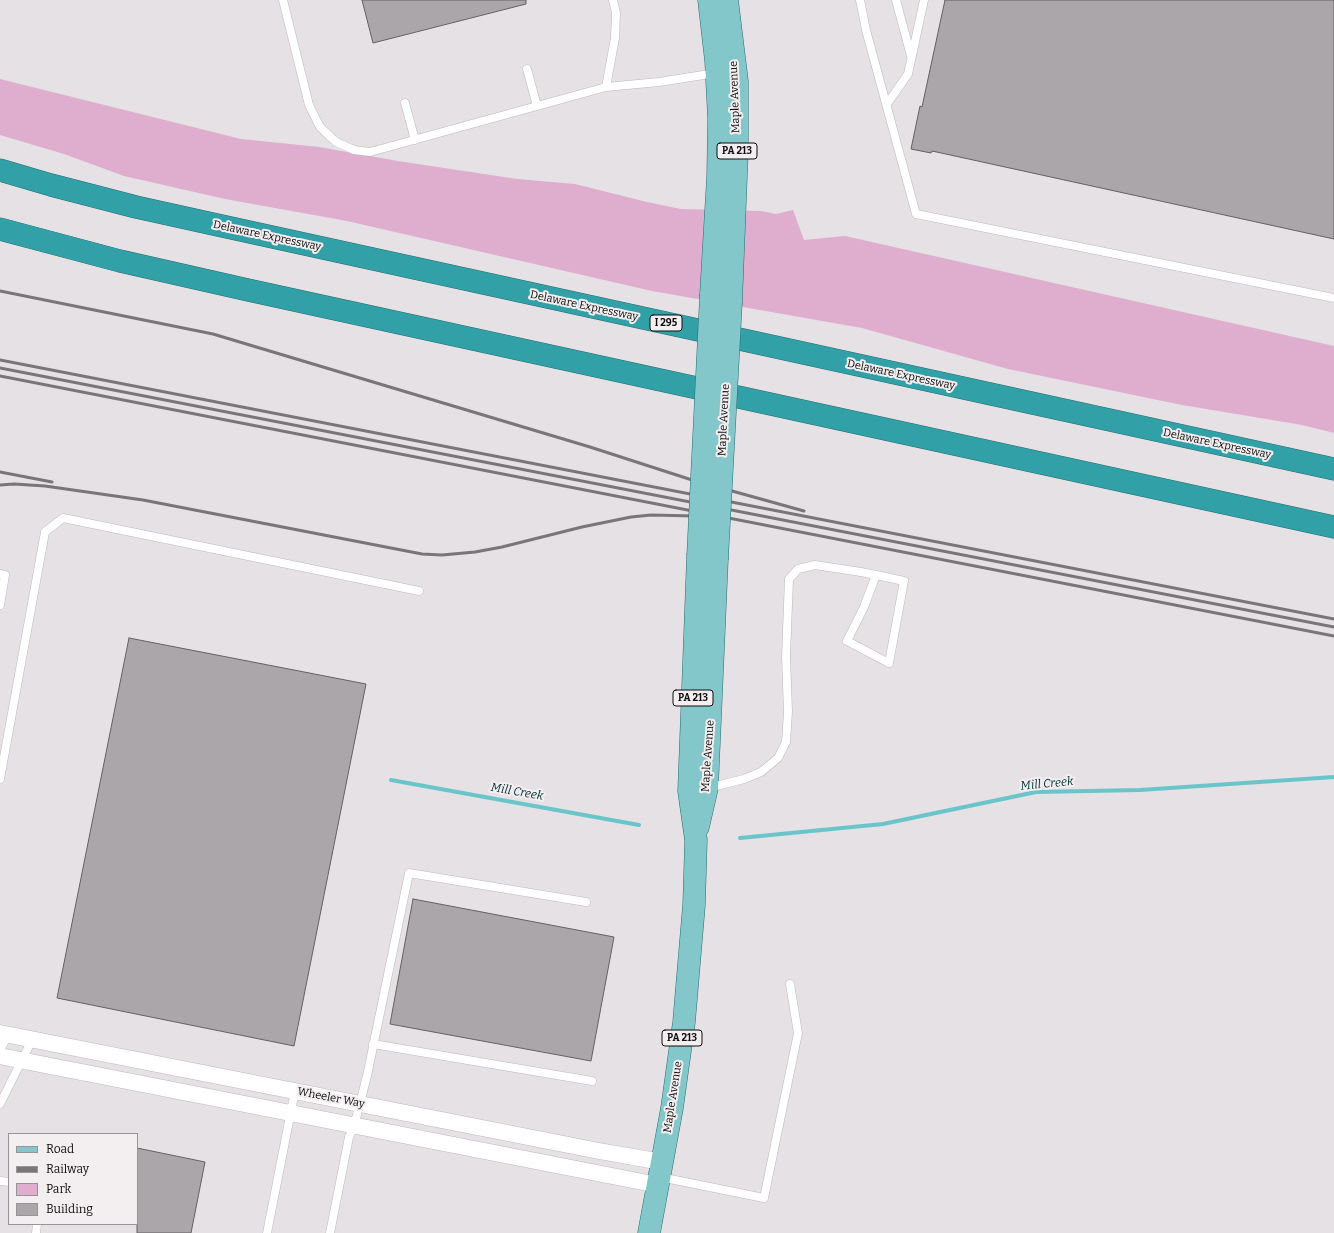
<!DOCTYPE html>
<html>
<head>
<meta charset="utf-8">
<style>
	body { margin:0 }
	#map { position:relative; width:1334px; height:1233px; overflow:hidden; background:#e5e1e4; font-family:Bitter,serif }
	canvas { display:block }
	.legend { position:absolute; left:8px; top:1133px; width:130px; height:92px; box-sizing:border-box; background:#f3eff1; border:1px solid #979496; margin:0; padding:5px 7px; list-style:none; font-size:12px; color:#0e0c0d }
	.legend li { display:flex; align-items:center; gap:8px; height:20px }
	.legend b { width:20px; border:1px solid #979496 }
</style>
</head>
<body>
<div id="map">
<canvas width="1334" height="1233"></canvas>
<ul class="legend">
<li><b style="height:5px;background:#83c7ca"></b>Road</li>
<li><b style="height:5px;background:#797678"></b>Railway</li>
<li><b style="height:11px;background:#dfaece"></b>Park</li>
<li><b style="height:11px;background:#aaa6a9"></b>Building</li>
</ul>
</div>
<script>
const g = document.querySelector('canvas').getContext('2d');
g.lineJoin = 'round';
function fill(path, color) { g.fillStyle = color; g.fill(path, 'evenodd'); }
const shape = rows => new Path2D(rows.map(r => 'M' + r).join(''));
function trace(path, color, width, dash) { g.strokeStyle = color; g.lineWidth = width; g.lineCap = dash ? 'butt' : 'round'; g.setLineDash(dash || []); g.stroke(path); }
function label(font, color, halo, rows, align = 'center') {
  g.font = font + ' Bitter,serif'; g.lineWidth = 4; g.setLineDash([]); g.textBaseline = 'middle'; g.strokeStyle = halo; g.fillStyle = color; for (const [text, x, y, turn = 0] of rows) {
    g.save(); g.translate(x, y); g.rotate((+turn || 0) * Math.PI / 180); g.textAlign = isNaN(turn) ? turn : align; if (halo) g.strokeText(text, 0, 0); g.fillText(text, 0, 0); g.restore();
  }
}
fill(shape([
	[0,79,241,139,319,147,398,161,517,179,575,184,647,202,681,209,761,211,776,214,793,210,804,240,845,236,1334,346,1334,433,1302,425,1182,405,1008,369,862,328,652,291,347,221,225,199,124,176,64,154,0,135]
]), '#dfaece');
trace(shape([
	[391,780,639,825],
	[740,838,883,824,1036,792,1140,790,1334,777]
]), '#69c5ca', 4);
const building = shape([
	[362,0,526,0,526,4,373,43,362,0],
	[945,0,1334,0,1334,239,932,151,931,153,911,149,920,106,922,107,945,0],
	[129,638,366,684,294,1046,57,998,129,638],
	[413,899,614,937,591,1061,390,1024,413,899],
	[137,1148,205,1162,191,1233,137,1233,137,1148]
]);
fill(building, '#aaa6a9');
trace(building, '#646163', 1);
const service = shape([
	[283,0,309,105,320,127,336,142,354,150,370,152,606,87,615,38,616,13,613,0],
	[860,0,866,30,916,214,1334,298],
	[896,0,911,56],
	[527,69,537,106],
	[606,87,659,82,716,73],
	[405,103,415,140],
	[887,104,908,74,924,0],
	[0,574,5,575,0,605],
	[0,779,45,532,63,518,419,591],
	[708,788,744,779,761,772,778,758,786,742,788,712,786,656,789,579,798,569,815,565,861,572,876,575,904,581,889,663,847,641,864,607,876,575],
	[373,1044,592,1081],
	[0,1050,8,1035],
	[0,1104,32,1040],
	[660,1177,764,1198,798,1033,790,984],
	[0,1181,9,1182],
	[36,1233,37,1224],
	[267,1233,295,1091],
	[330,1233,349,1137,354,1126,367,1076,409,873,586,902]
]);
const minor = shape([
	[0,1033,599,1151,662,1162],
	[0,1056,658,1185]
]);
const primary = shape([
	[709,0,716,61,719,119,718,177,711,295],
	[727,0,737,81,737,151,731,302],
	[698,827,707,788,717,559],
	[649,1233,672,1108,684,1022,694,905,696,840,689,791,698,556]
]);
const motorway = shape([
	[0,170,51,185,136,207,222,226,1334,469],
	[0,229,120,261,248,290,1334,527]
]);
trace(service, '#bdb9bb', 9);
trace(minor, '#bdb9bb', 17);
trace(primary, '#256d71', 23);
trace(motorway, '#256d71', 23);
trace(service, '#fff', 8);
trace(minor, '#fff', 16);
trace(primary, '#83c7ca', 22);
trace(motorway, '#31a1a7', 22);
trace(shape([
	[0,291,213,334,590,447,689,479,804,511],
	[0,360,1334,619],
	[0,368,1334,627],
	[0,376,1334,636],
	[0,472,52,482],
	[0,485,14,484,45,486,143,500,422,554,442,555,475,552,502,547,582,527,631,517,651,515,694,516]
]), '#797678', 3);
const primaryBridge = shape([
	[698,556,711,295],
	[717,559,731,302]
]);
trace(primaryBridge, '#256d71', 23, []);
trace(primaryBridge, '#83c7ca', 22);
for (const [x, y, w] of [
	[737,151,40],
	[666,323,32],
	[693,698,40],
	[682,1038,40]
]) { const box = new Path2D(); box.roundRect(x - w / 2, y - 8, w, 16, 3); g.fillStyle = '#f3eff1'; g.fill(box); trace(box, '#0e0c0d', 1); }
label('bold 10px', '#0e0c0d', null, [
	["PA 213",737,151],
	["I 295",666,323],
	["PA 213",693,698],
	["PA 213",682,1038]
]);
label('11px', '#0e0c0d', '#f3eff1', [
	["Maple Avenue",735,97,-92],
	["Delaware Expressway",267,236,12],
	["Delaware Expressway",584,306,12],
	["Delaware Expressway",901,375,12],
	["Maple Avenue",724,420,-87],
	["Delaware Expressway",1217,444,12],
	["Maple Avenue",708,756,-86],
	["Maple Avenue",673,1097,-81],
	["Wheeler Way",331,1098,11]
]);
label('italic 12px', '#013133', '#f3eff1', [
	["Mill Creek",1047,784,-5],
	["Mill Creek",517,792,10]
]);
</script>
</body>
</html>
